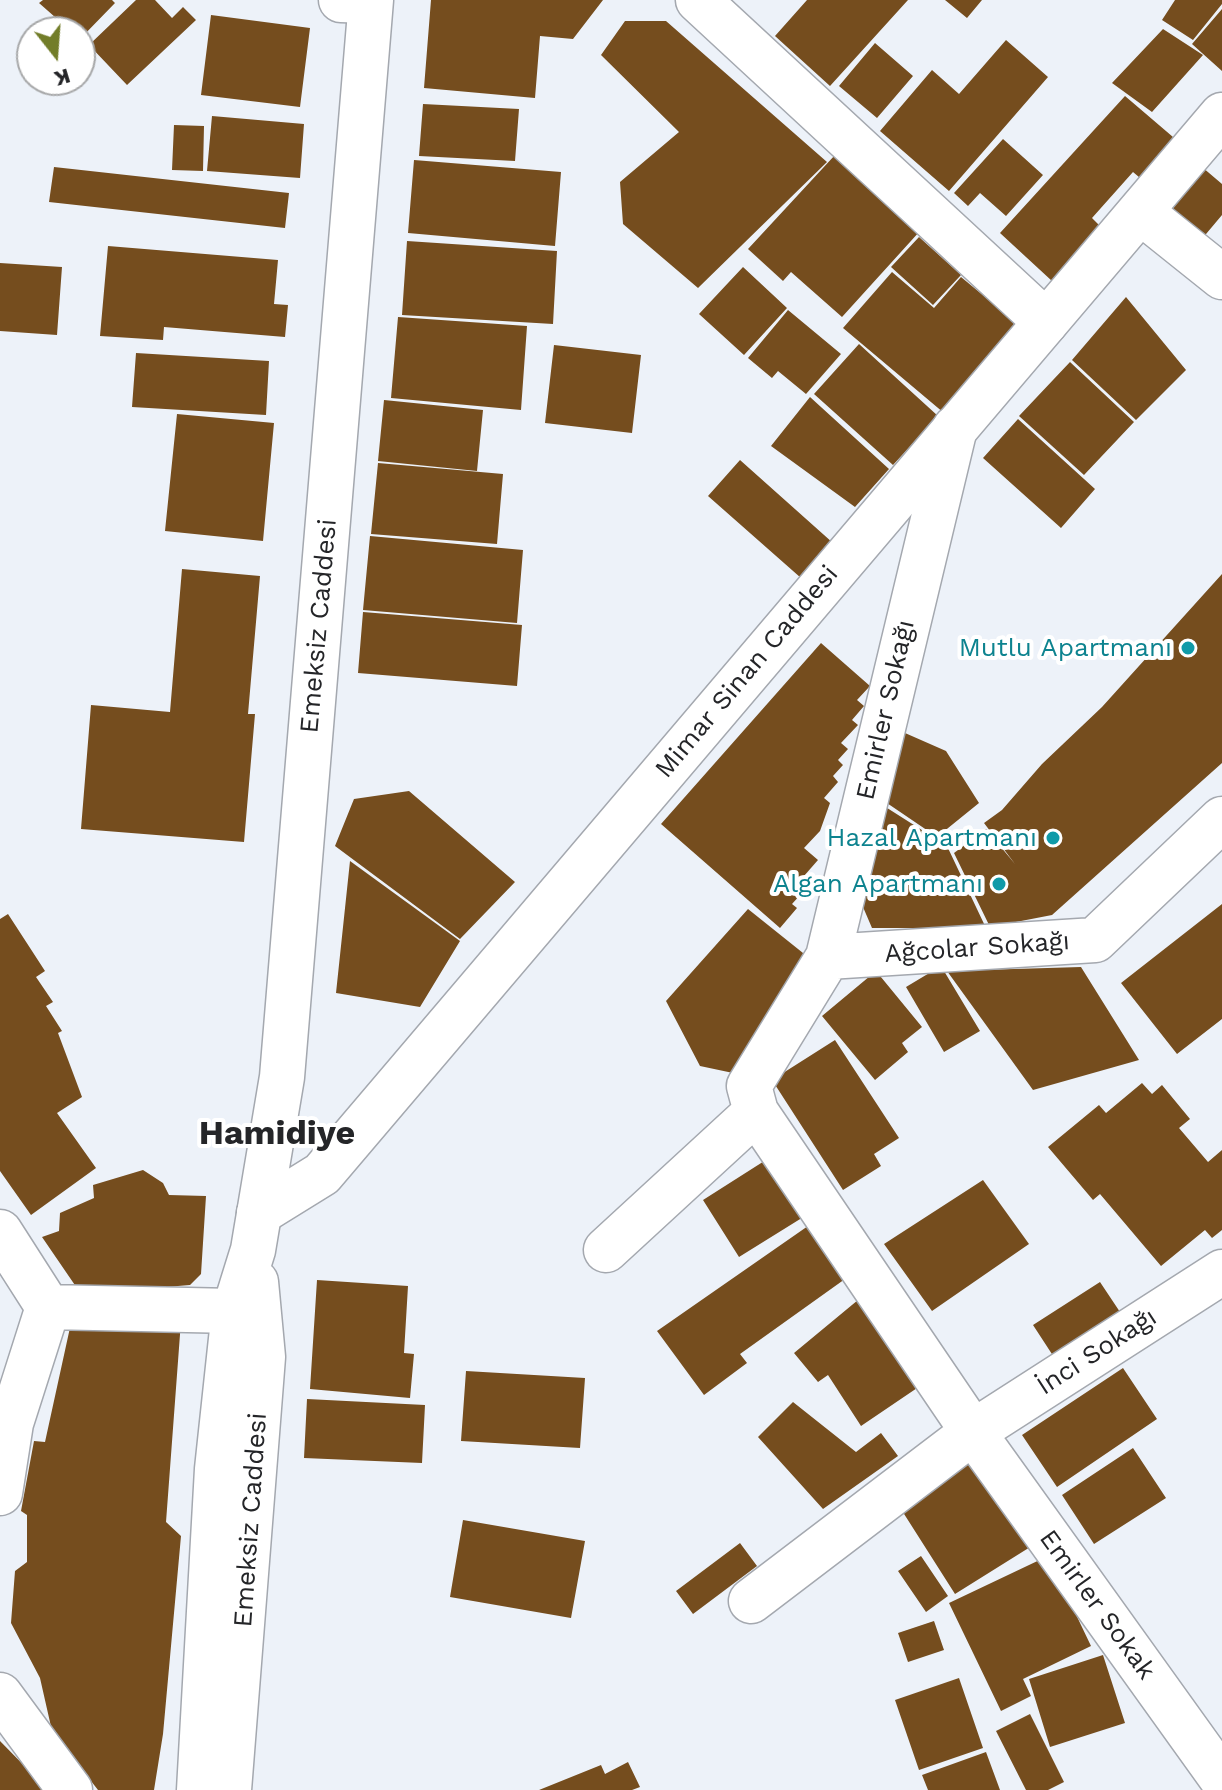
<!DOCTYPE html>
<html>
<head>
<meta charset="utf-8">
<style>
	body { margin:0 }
	#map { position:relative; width:1222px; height:1790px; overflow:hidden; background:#edf2f9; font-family:"Work Sans",sans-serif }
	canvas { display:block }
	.north { position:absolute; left:16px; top:16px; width:80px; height:80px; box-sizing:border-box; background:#fff; border:2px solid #a7a8a9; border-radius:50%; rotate:163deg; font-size:22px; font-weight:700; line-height:32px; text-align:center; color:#242528 }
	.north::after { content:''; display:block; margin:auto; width:28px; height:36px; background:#727d29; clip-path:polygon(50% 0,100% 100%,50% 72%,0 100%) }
</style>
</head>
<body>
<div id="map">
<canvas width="1222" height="1790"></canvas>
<div class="north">K</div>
</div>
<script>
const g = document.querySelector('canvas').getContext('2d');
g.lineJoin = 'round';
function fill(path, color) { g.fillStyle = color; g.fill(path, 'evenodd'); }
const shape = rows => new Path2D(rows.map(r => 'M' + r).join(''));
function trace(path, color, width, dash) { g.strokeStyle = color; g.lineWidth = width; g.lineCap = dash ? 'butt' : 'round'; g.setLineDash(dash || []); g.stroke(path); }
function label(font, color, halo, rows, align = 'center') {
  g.font = font + ' "Work Sans",sans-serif'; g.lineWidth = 8; g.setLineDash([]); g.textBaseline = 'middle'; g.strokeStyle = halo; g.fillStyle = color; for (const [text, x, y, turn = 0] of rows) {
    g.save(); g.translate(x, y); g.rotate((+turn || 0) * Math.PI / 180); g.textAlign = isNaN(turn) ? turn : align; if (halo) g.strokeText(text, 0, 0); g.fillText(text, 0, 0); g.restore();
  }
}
fill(shape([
	[43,0,112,0,115,3,80,39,80,32,72,32,39,3],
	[136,0,155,0,172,18,183,7,196,20,127,85,89,45],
	[431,0,603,0,573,39,540,36,535,98,424,88],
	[807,0,908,0,830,86,775,36],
	[945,0,982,0,967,18],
	[1175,0,1222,0,1222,4,1193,40,1162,20],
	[1222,9,1222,71,1192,44],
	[211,15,310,28,300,107,201,95],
	[625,21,666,21,827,162,698,288,623,224,620,182,679,132,601,55],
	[1163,29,1203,55,1152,112,1112,83],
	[1006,40,1048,77,949,191,880,131,932,70,959,94],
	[875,43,913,76,877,118,839,86],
	[1125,96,1180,143,1146,183,1133,172,1092,218,1102,228,1052,281,1000,233],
	[423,104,519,109,515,161,419,156],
	[212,116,304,124,300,178,207,171],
	[174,125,204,126,203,171,172,170],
	[1003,139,1043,175,1006,216,980,193,968,206,954,193],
	[835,155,920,231,842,317,791,272,783,281,748,249],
	[414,160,561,172,555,246,408,233],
	[54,167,289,193,285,228,49,202],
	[1202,167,1222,184,1222,215,1201,240,1166,210],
	[919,237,961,275,933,305,891,267],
	[407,241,557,251,553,324,402,315],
	[108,246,278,260,274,304,288,305,285,337,164,327,163,340,100,336],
	[0,263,62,267,57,335,0,331],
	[743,267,787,308,744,355,699,314],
	[892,272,934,308,961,277,1019,325,944,413,843,328],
	[1126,297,1186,370,1136,420,1072,360],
	[788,310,841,354,806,394,778,371,772,378,748,358],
	[398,317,527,326,521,410,391,398],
	[859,344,938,416,893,465,814,394],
	[554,345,641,355,632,433,545,423],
	[136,353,269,361,266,415,132,407],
	[1070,362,1134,422,1084,475,1019,416],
	[810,397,889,469,855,507,771,446],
	[384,400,483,410,477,471,378,461],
	[177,414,274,423,263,541,165,531],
	[1018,419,1095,489,1061,528,983,458],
	[740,460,833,543,801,578,708,496],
	[378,463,503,474,497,544,371,534],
	[370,536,523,550,517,623,363,610],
	[182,569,260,576,248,714,255,714,244,842,81,829,91,705,170,712],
	[1222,574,1222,763,1052,915,990,927,954,853,986,829,1015,864,984,823,1002,810,1042,764,1102,707],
	[363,612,522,625,517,686,358,673],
	[821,643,870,686,857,700,864,706,852,720,858,725,841,743,848,749,838,760,843,765,833,776,838,782,824,798,830,803,820,831,804,848,818,860,804,876,811,883,792,904,797,908,780,928,661,824],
	[905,733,946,751,979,803,937,837,881,799],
	[409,791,515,882,460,939,335,846,354,799],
	[884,806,947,846,986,928,872,928,854,886],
	[350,861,460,941,420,1007,336,993],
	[1222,904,1222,1019,1177,1054,1121,983],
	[748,909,813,961,733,1073,700,1066,666,1001],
	[8,914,45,971,36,977,53,1002,46,1006,62,1031,58,1033,82,1097,57,1113,96,1168,31,1215,0,1171,0,919],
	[941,966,980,1031,944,1052,906,987],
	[1081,967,1139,1060,1033,1090,947,971],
	[876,971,922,1027,902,1043,908,1052,875,1080,822,1016],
	[835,1040,899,1138,874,1154,881,1166,843,1190,772,1080],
	[1142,1083,1152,1094,1162,1085,1190,1119,1179,1128,1208,1162,1222,1150,1222,1230,1212,1238,1205,1230,1161,1266,1100,1194,1093,1200,1048,1147,1099,1105,1106,1113],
	[769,1158,805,1216,739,1257,703,1200],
	[143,1170,163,1183,169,1195,206,1196,201,1274,190,1285,81,1294,42,1237,59,1231,60,1213,94,1198,93,1185],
	[983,1180,1029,1244,932,1311,884,1244],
	[808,1226,845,1279,740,1354,747,1363,704,1395,657,1331],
	[317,1280,408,1286,404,1353,414,1354,410,1398,310,1389],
	[1100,1282,1130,1327,1063,1371,1033,1325],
	[858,1300,923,1384,861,1426,828,1375,818,1382,794,1353],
	[181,1321,166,1522,181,1536,163,1734,154,1790,98,1790,52,1731,40,1678,11,1623,15,1571,27,1562,27,1515,21,1511,34,1441,45,1442,71,1323],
	[1123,1368,1157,1419,1057,1487,1022,1435],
	[466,1371,585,1378,580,1448,461,1441],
	[307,1399,425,1405,422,1463,304,1458],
	[793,1402,856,1452,881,1433,898,1456,823,1509,758,1437],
	[973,1445,1035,1544,955,1594,892,1495],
	[1133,1448,1166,1498,1094,1544,1062,1495],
	[463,1520,585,1541,571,1618,450,1597],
	[740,1543,757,1566,693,1614,676,1591],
	[921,1556,948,1596,926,1612,898,1571],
	[1048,1556,1091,1646,1023,1679,1031,1696,1001,1711,949,1603],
	[934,1621,944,1650,908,1662,898,1633],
	[1103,1655,1125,1723,1050,1747,1029,1679],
	[959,1678,983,1748,919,1770,895,1700],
	[1030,1714,1064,1782,1048,1790,1026,1790,996,1731],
	[0,1741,48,1790,0,1790],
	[986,1752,1000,1790,928,1790,922,1775],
	[628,1762,640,1787,632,1790,539,1790,601,1765,605,1774]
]), '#754d1e');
const minor = shape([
	[341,0,370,1],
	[698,0,1046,322],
	[1142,213,1222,277],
	[955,428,828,957,749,1086,756,1112,973,1432,1222,1779],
	[828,957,1095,940,1222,819],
	[0,1232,48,1307,234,1311],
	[606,1250,756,1112],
	[0,1493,11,1423,48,1307],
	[751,1601,973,1432,1222,1272],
	[0,1695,70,1790]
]);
const tertiary = shape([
	[259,1213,322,1174,1222,115]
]);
const secondary = shape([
	[199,1790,217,1469,234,1311,253,1250,282,1077,371,0],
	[229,1790,263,1357,256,1282]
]);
trace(minor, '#a4a8af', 47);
trace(tertiary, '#a4a8af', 47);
trace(secondary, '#a4a8af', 47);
trace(minor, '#fff', 44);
trace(tertiary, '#fff', 44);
trace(secondary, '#fff', 44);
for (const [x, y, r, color] of [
	[1188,648,8,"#0f9aa8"],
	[1053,838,8,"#0f9aa8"],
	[999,884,8,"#0f9aa8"]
]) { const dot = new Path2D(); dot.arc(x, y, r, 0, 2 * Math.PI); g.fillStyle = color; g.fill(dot); trace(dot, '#fff', 3); }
label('26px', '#242528', '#fff', [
	["Emeksiz Caddesi",319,626,-85],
	["Mimar Sinan Caddesi",747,672,-50],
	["Emirler Sokağı",886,710,-77],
	["Ağcolar Sokağı",977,948,-4],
	["İnci Sokağı",1097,1352,-33],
	["Emeksiz Caddesi",251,1520,-86],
	["Emirler Sokak",1097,1605,54]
]);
label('26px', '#0d838f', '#fff', [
	["Mutlu Apartmanı",1172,648],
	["Hazal Apartmanı",1037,838],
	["Algan Apartmanı",983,884]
], 'right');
label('bold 34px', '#242528', '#fff', [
	["Hamidiye",277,1134]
]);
</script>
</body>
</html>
